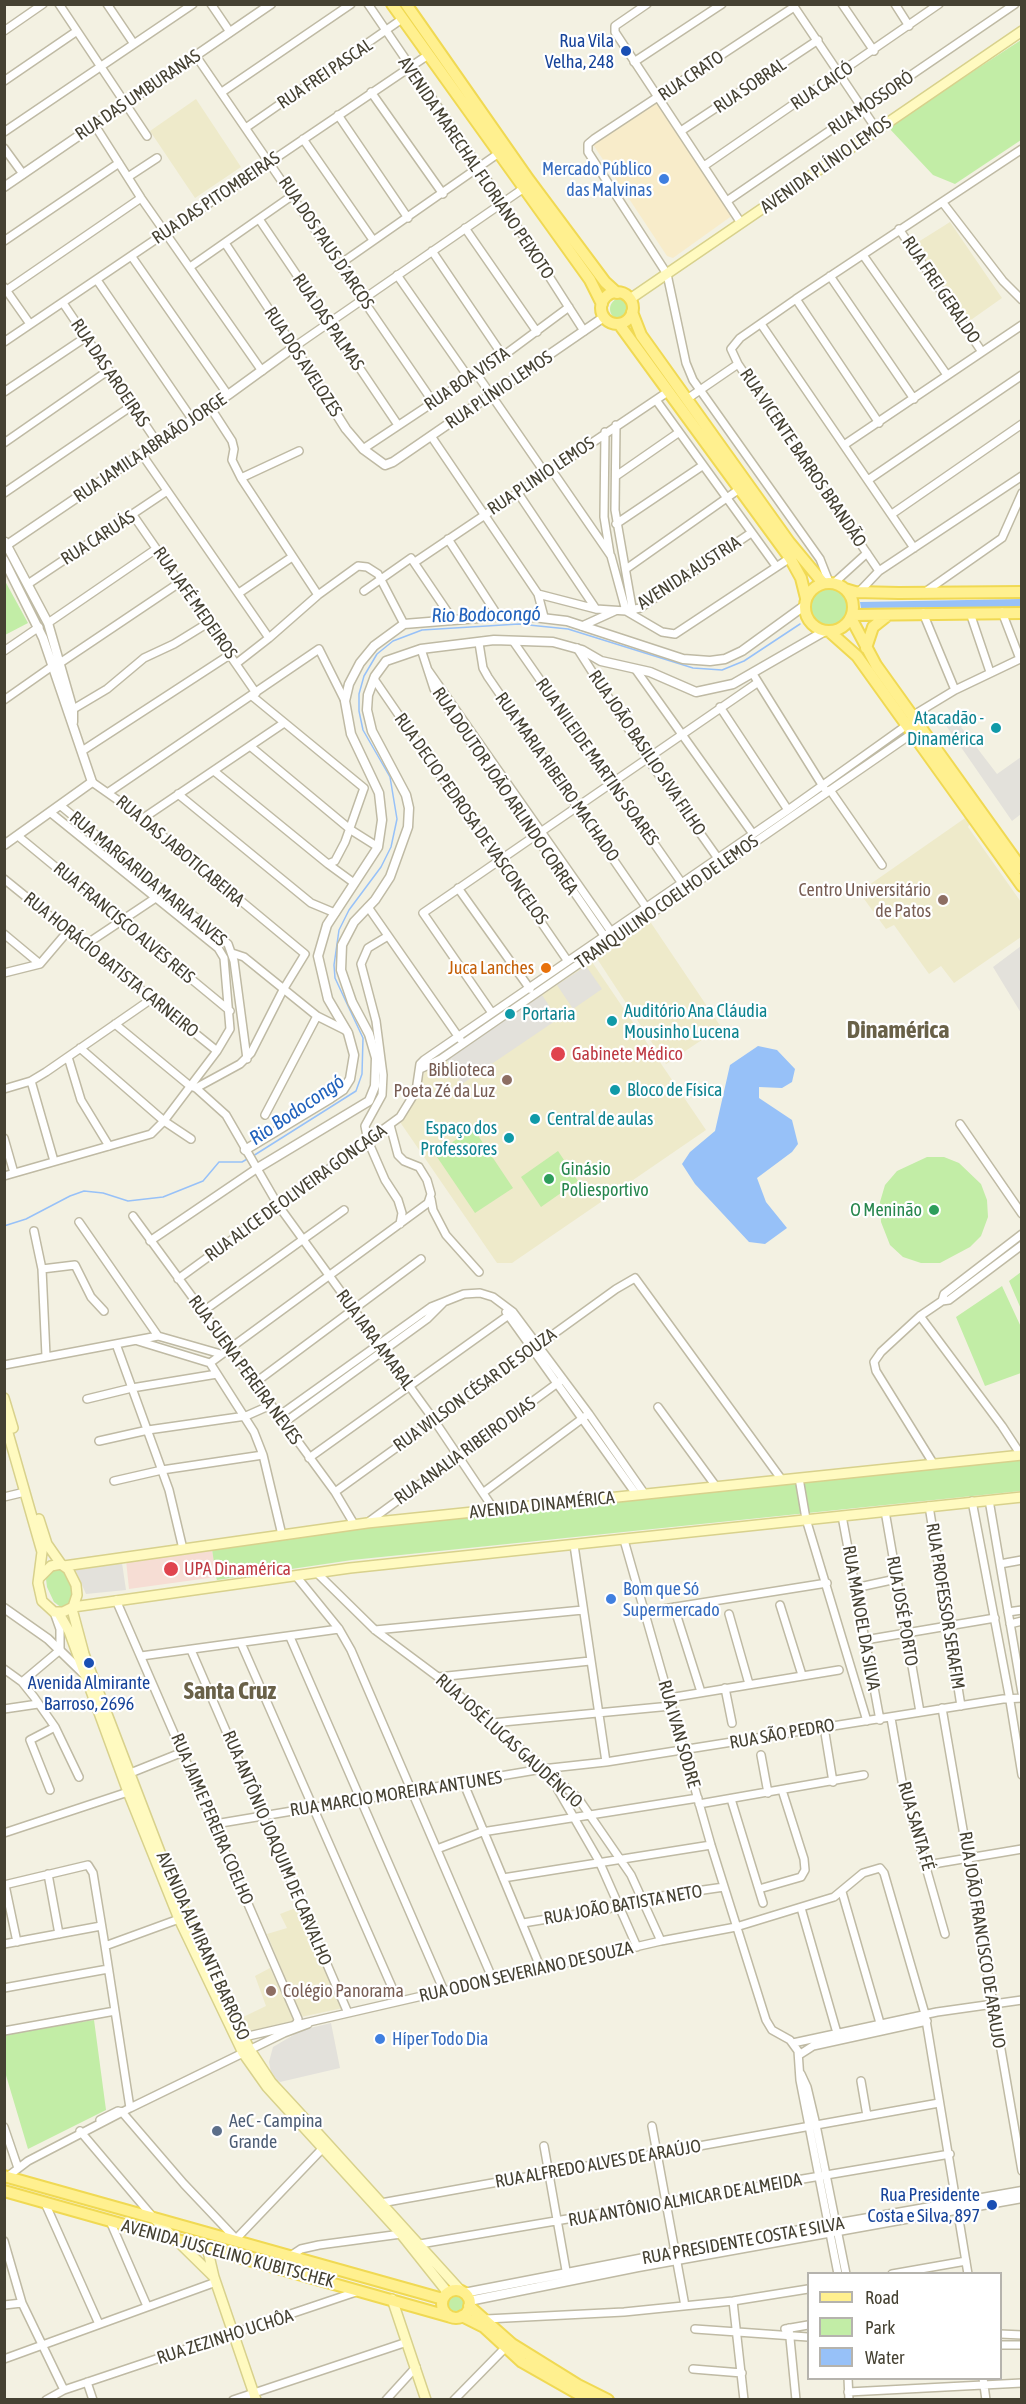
<!DOCTYPE html>
<html>
<head>
<meta charset="utf-8">
<style>
	body { margin:0 }
	#map { position:relative; width:1026px; height:2404px; overflow:hidden; background:#f3f1e2; font-family:"Asap Condensed",sans-serif }
	canvas { display:block }
	.frame { position:absolute; inset:0; border:6px solid #454132; pointer-events:none }
	.legend { position:absolute; left:807px; top:2272px; width:195px; height:108px; box-sizing:border-box; background:#fff; border:2px solid #b5b3ad; margin:0; padding:8px 10px; list-style:none; font-size:18px; color:#454132 }
	.legend li { display:flex; align-items:center; gap:12px; height:30px }
	.legend b { width:30px; border:2px solid #b5b3ad }
</style>
</head>
<body>
<div id="map">
<canvas width="1026" height="2404"></canvas>
<div class="frame"></div>
<ul class="legend">
<li><b style="height:8px;background:#fff08f"></b>Road</li>
<li><b style="height:16px;background:#c2eda6"></b>Park</li>
<li><b style="height:16px;background:#97c1f8"></b>Water</li>
</ul>
</div>
<script>
const g = document.querySelector('canvas').getContext('2d');
g.lineJoin = 'round';
function fill(path, color) { g.fillStyle = color; g.fill(path, 'evenodd'); }
const shape = rows => new Path2D(rows.map(r => 'M' + r).join(''));
function trace(path, color, width, dash) { g.strokeStyle = color; g.lineWidth = width; g.lineCap = dash ? 'butt' : 'round'; g.setLineDash(dash || []); g.stroke(path); }
function label(font, color, halo, rows, align = 'center') {
  g.font = font + ' "Asap Condensed",sans-serif'; g.lineWidth = 4.5; g.setLineDash([]); g.textBaseline = 'middle'; g.strokeStyle = halo; g.fillStyle = color; for (const [text, x, y, turn = 0] of rows) {
    g.save(); g.translate(x, y); g.rotate((+turn || 0) * Math.PI / 180); g.textAlign = isNaN(turn) ? turn : align; if (halo) g.strokeText(text, 0, 0); g.fillText(text, 0, 0); g.restore();
  }
}
fill(shape([
	[658,98,733,215,673,258,667,256,592,143]
]), '#f8ecca');
fill(shape([
	[196,99,241,167,195,198,150,131],
	[950,222,1002,298,968,322,915,244],
	[968,816,971,821,968,827,1021,902,1021,937,954,983,941,966,929,974,894,925,886,929,859,892],
	[645,914,721,1027,666,1064,592,951],
	[590,959,706,1130,512,1263,497,1263,400,1122,419,1090,425,1071],
	[298,1907,343,2008,301,2017,267,1934,287,1928,280,1914],
	[270,1968,295,2021,247,2034,239,2019,266,2006,255,1976]
]), '#eeeaca');
fill(shape([
	[212,1549,216,1577,129,1589,126,1560]
]), '#f6ddd4');
fill(shape([
	[1021,40,1021,140,955,184,933,175,888,127],
	'610 309a11 11 0 1 1 22 0a11 11 0 1 1-22 0Z',
	[5,581,28,623,5,635,4,635],
	'806 607a23 23 0 1 1 46 0a23 23 0 1 1-46 0Z',
	[473,1128,513,1188,475,1213,435,1154],
	[558,1151,578,1181,541,1207,521,1177],
	[927,1157,944,1157,959,1163,981,1184,987,1200,988,1217,981,1236,970,1247,940,1263,921,1263,903,1257,890,1245,881,1222,880,1202,885,1185,897,1171],
	[1021,1272,1021,1309,1009,1281],
	[1002,1286,1021,1327,1021,1373,985,1386,956,1317],
	[1021,1456,1021,1491,352,1560,217,1580,216,1577,212,1549,336,1531],
	[56,1567,65,1571,74,1583,73,1595,69,1606,62,1608,54,1602,47,1587,46,1579,50,1569],
	[94,2020,106,2110,28,2149,5,2072,5,2034],
	'445 2304a11 11 0 1 1 22 0a11 11 0 1 1-22 0Z'
]), '#c2eda6');
fill(shape([
	[960,713,967,723,961,727,997,774,1021,757,1021,814,1012,821,945,724],
	[1021,946,1021,1013,993,967],
	[586,966,602,989,573,1009,557,985],
	[542,995,558,1019,462,1084,446,1059],
	[122,1563,126,1590,86,1594,74,1567],
	[331,2023,340,2068,280,2082,272,2077,269,2062,273,2047,302,2030]
]), '#e3e1db');
fill(shape([
	[1021,599,1021,607,861,608,860,602],
	[758,1046,777,1050,795,1069,792,1082,782,1088,759,1087,759,1098,792,1120,798,1144,792,1152,757,1178,766,1202,787,1228,765,1244,749,1242,695,1184,682,1164,690,1152,715,1131,730,1065]
]), '#97c1f8');
trace(shape([
	[253,1156,356,1091,362,1074,363,1038,335,978,334,965,339,930,349,910,381,867,391,847,397,819,390,777,363,730,359,711,359,694,364,676,377,654,393,641,422,630,519,624,568,629,693,668,722,670,744,661,800,624],
	[4,1226,26,1219,70,1196,84,1191,103,1193,128,1201,163,1197,203,1181,219,1162,242,1162,249,1158]
]), '#97c1f8', 1.5);
const minor = shape([
	[59,4,147,136],
	[107,4,134,44],
	[211,4,230,32],
	[368,4,479,167,584,331],
	[647,4,615,26,615,32,741,223],
	[842,4,874,51],
	[895,4,909,26],
	[793,5,877,130],
	[794,7,594,139,588,144,588,152,667,274,686,363,693,380,820,559,829,582],
	[4,31,43,4],
	[196,56,433,402],
	[634,62,722,4],
	[4,81,77,31],
	[222,92,351,4],
	[371,92,443,194],
	[338,115,408,218],
	[94,124,141,198,262,371],
	[247,127,402,19],
	[681,131,818,40],
	[4,132,193,4],
	[303,139,373,240],
	[4,148,23,174],
	[704,166,939,4],
	[128,177,157,158],
	[727,201,1015,4],
	[943,203,1003,281,1022,300],
	[259,219,398,425],
	[465,228,537,332],
	[899,229,982,352],
	[4,241,119,163],
	[225,243,294,347,524,188],
	[432,251,503,356],
	[863,255,947,375],
	[132,257,228,395],
	[340,264,499,153],
	[190,267,293,195],
	[397,275,469,378],
	[830,276,914,399],
	[97,280,192,419],
	[4,287,30,324],
	[4,292,141,198],
	[796,299,879,423],
	[63,303,157,442],
	[761,324,914,548],
	[4,342,428,55],
	[476,373,545,473],
	[4,392,86,337],
	[687,399,738,364],
	[656,400,776,566],
	[210,407,232,441,234,449,232,460,241,478,318,595],
	[616,425,615,510,633,613],
	[605,432,604,517,610,554],
	[431,436,538,594,544,617],
	[4,443,109,370],
	[844,445,1022,325],
	[363,449,503,356,569,307],
	[141,453,269,638,237,663],
	[551,469,611,556,626,611],
	[616,476,678,433],
	[241,478,299,451],
	[868,480,1022,375],
	[4,493,133,405],
	[518,493,596,609],
	[892,514,1022,424],
	[133,515,256,693],
	[616,524,702,466],
	[448,539,498,616],
	[415,562,669,391],
	[626,569,738,490],
	[879,571,738,364,731,349,740,338,796,299,1022,149],
	[834,583,867,553],
	[28,584,167,491],
	[364,591,411,558,453,620],
	[859,592,879,571,1022,476],
	[925,592,1002,538,1022,493],
	[239,593,292,557],
	[538,594,596,609,626,611,640,608,751,533],
	[626,611,662,632,675,634,790,558],
	[1002,612,1020,659],
	[923,613,955,690],
	[970,613,990,672],
	[48,623,156,549],
	[582,626,615,611],
	[269,638,318,595,358,566,367,567,378,574,404,624],
	[513,641,681,882],
	[479,643,483,668,488,677,646,907],
	[577,648,647,758,717,857],
	[421,649,434,689,605,937],
	[4,651,39,627],
	[60,663,179,583],
	[428,670,612,933],
	[636,670,753,834],
	[753,674,824,788],
	[374,679,567,960],
	[252,696,364,788],
	[4,700,51,667],
	[720,707,788,810],
	[70,711,107,689,144,658,174,644,208,623],
	[912,716,955,690,1022,658],
	[250,746,351,830,378,847],
	[82,751,231,654],
	[214,771,328,864,335,861,345,842,364,788],
	[92,782,129,808,305,954,283,990,251,1053,240,1064,196,1088],
	[830,790,882,865],
	[109,792,319,649,345,701],
	[178,794,311,903,335,913],
	[61,806,228,944,234,961,247,1059],
	[142,819,284,723],
	[18,836,230,1011],
	[328,864,354,883],
	[4,879,217,1051],
	[458,888,530,989],
	[368,907,460,1039],
	[4,934,40,964],
	[388,936,368,948,361,964,376,1021,383,1075,382,1095,365,1126,368,1141,385,1180,398,1200,402,1213,400,1224],
	[85,945,157,897],
	[232,953,244,957,317,1016,265,1115],
	[4,973,40,964,68,931],
	[492,1013,423,913,757,683],
	[317,1016,347,1031],
	[115,1024,190,1086,196,1088,226,1115,278,1205,434,1420,495,1511],
	[80,1048,164,1121,191,1139],
	[68,1057,81,1100,109,1146],
	[420,1069,441,1059,913,733],
	[31,1081,54,1161],
	[4,1089,31,1081,46,1072,150,1000],
	[960,1124,1022,1214],
	[4,1138,14,1173],
	[4,1176,151,1134,164,1121,217,1051,230,1029,224,958,218,948,51,813],
	[431,1199,433,1210,446,1235,479,1272],
	[133,1216,335,1492,354,1524],
	[79,1222,158,1336],
	[34,1231,42,1269,46,1356],
	[150,1241,256,1169],
	[42,1269,75,1265,91,1297,104,1311],
	[178,1279,400,1117,416,1091,420,1064,424,1060,788,810,907,725],
	[942,1301,944,1294,1022,1234],
	[202,1312,344,1210],
	[506,1312,636,1494],
	[920,1316,1002,1426,1021,1455],
	[138,1341,210,1363],
	[116,1344,169,1490,183,1549],
	[210,1363,428,1203,431,1194,427,1180,419,1167,404,1161,398,1155,390,1125],
	[210,1363,254,1432,263,1455,282,1535],
	[4,1365,158,1336,221,1354],
	[256,1382,421,1259],
	[87,1399,132,1388,217,1374],
	[658,1407,715,1485],
	[280,1415,431,1307,464,1294,480,1293,493,1297,513,1312,589,1414,644,1493],
	[285,1422,427,1319,443,1303],
	[99,1441,148,1430,246,1416,271,1405],
	[309,1458,513,1312],
	[933,1463,876,1371,874,1362,881,1352,920,1316,942,1301,949,1300,1022,1245],
	[799,1478,806,1519,867,1721],
	[114,1481,162,1470,263,1455],
	[335,1492,616,1289,635,1278,782,1480],
	[484,1492,587,1415],
	[4,1497,25,1492],
	[989,1500,1022,1693],
	[972,1501,1009,1695,1022,1775],
	[929,1506,961,1706],
	[885,1511,920,1712],
	[842,1516,880,1720],
	[367,1523,563,1379],
	[624,1540,711,1845,766,2020,772,2030,790,2040,798,2051,800,2080,838,2274],
	[574,1545,606,1762],
	[1000,1564,1022,1560],
	[317,1573,375,1630,438,1677,578,1798,631,1875,661,1941],
	[296,1576,339,1629,351,1650,493,1980],
	[855,1588,896,1579],
	[116,1600,298,2019,297,2023,284,2033],
	[780,1605,802,1675],
	[674,1607,701,1692],
	[644,1612,827,1583],
	[1008,1612,1022,1610],
	[729,1614,749,1684],
	[1010,1624,1022,1621],
	[375,1630,583,1610],
	[290,1637,444,1991],
	[865,1640,995,1618],
	[241,1643,398,2001],
	[191,1650,348,2013],
	[141,1656,339,1629],
	[4,1669,22,1682,34,1697,55,1727,79,1777],
	[438,1677,590,1661],
	[22,1682,60,1650,60,1629,54,1612],
	[725,1688,732,1723],
	[669,1698,839,1670],
	[942,1708,1022,2171],
	[4,1709,38,1704],
	[891,1718,903,1787,945,1934],
	[492,1723,671,1706],
	[824,1727,833,1782],
	[761,1755,768,1793],
	[128,1774,183,1752],
	[550,1776,599,1861,637,1947],
	[464,1784,541,1969],
	[50,1790,30,1740,55,1727],
	[731,1799,763,1903],
	[699,1804,864,1775],
	[215,1824,542,1769,606,1762,1003,1699,1022,1698],
	[4,1833,128,1792],
	[437,1849,482,1832,698,1798],
	[927,1865,1022,1849],
	[48,1874,59,1934],
	[503,1878,711,1845],
	[4,1885,88,1865,93,1873,105,1946],
	[5,1885,17,1942],
	[759,1889,801,1877,805,1870,804,1859,782,1790],
	[842,1892,880,2023],
	[801,1908,837,2033],
	[523,1923,608,1909,634,1900,724,1887],
	[4,1944,101,1926],
	[4,1988,108,1969],
	[4,2031,115,2011],
	[244,2037,661,1941,736,1927,834,1897,863,1873,880,1868,884,1873,925,2014,968,2274],
	[793,2043,937,2012,1022,2000],
	[799,2055,813,2046,927,2021],
	[801,2074,807,2087,816,2125,846,2274],
	[861,2081,867,2116],
	[130,2108,105,1946,179,1919],
	[122,2112,184,2184,237,2240],
	[100,2120,118,2111,122,2112],
	[652,2126,685,2306],
	[4,2127,18,2168],
	[80,2131,152,2216],
	[544,2146,567,2276],
	[7,2177,28,2161,130,2108,284,2033,308,2024],
	[45,2203,99,2324],
	[381,2203,939,2103],
	[110,2221,147,2306],
	[236,2239,322,2149],
	[4,2241,22,2303,64,2390],
	[420,2244,950,2154],
	[292,2255,301,2249,319,2245,401,2234],
	[892,2274,966,2261],
	[733,2301,744,2400],
	[4,2305,22,2303],
	[486,2319,624,2312,733,2301,808,2289],
	[789,2328,796,2400],
	[695,2329,808,2337],
	[785,2329,808,2325],
	[1000,2334,1022,2335],
	[1000,2345,1022,2345],
	[4,2359,216,2282],
	[693,2369,742,2373],
	[848,2378,849,2400],
	[983,2378,986,2400],
	[87,2382,93,2400],
	[848,2392,1022,2383],
	[46,2400,64,2390,359,2291],
	[233,2400,407,2342],
	[386,2400,416,2367],
	[454,2400,505,2348]
]);
const tertiary = shape([
	[4,187,271,4],
	[5,542,48,623,73,710,73,722],
	[4,547,228,395,294,347,346,429,363,449,385,465,393,462,604,317],
	[4,560,43,638,92,782,4,845],
	[245,1150,331,1098,343,1090,350,1079,354,1055,348,1033,328,999,318,956,327,925,378,847,382,820,379,793,351,734,345,701,349,684,360,663,374,646,404,624,516,615,567,621,683,659,710,661,725,659,742,651,804,606],
	[256,1169,369,1101,375,1086,376,1058,369,1034,352,1002,341,970,342,945,354,922,375,900,390,877,408,827,409,808,406,795,372,731,367,710,368,695,375,676,386,661,421,649,494,640,553,642,582,650,601,661,650,672,696,692,733,684,825,631],
	[4,1608,48,1639,83,1673],
	[464,2293,675,2252,1022,2191],
	[469,2301,638,2267,1022,2198]
]);
const secondary = shape([
	[630,299,1022,31],
	[4,1398,13,1428],
	[4,1419,42,1552,38,1583,42,1601,54,1612,63,1612,73,1607,77,1595,76,1585,68,1569,61,1564,51,1566,40,1577],
	[39,1519,47,1544,61,1564],
	[64,1566,367,1523,1022,1455],
	[73,1607,350,1568,1022,1497],
	[72,1609,84,1654,168,1873,208,1966,250,2050,271,2082,296,2109,461,2291],
	[58,1612,69,1631,128,1792,179,1919,243,2053,267,2087,401,2234,448,2293],
	[154,2218,214,2277,256,2400],
	[207,2247,214,2277],
	[392,2299,426,2400]
]);
const primary = shape([
	[392,4,590,280,602,304],
	[406,4,529,180,605,282,617,293],
	'601 308a16 16 0 1 1 32 0a16 16 0 1 1-32 0Z',
	[632,312,641,335,789,542,823,583],
	[619,324,790,558,801,578,806,598],
	'805 607a24 24 0 1 1 48 0a24 24 0 1 1-48 0Z',
	[845,589,855,592,899,593,1022,592],
	[852,615,1022,613],
	[851,618,876,665,1022,869],
	[830,632,857,656,1022,886],
	[866,648,873,627,888,615],
	[4,2176,443,2299],
	[4,2191,451,2317],
	'442 2304a14 14 0 1 1 28 0a14 14 0 1 1-28 0Z',
	[469,2306,512,2344,578,2385,608,2400],
	[462,2316,484,2327,522,2362,589,2400]
]);
trace(minor, '#bfbaa4', 10);
trace(tertiary, '#bfbaa4', 11);
trace(secondary, '#d8d18c', 12);
trace(primary, '#f0d953', 14);
trace(minor, '#fff', 7);
trace(tertiary, '#fff', 8);
trace(secondary, '#fffac0', 9);
trace(primary, '#fff08f', 10);
for (const [x, y, r, color] of [
	[626,51,6,"#1a4fb4"],
	[664,179,6,"#3f7fe0"],
	[996,728,6,"#0f9aa8"],
	[943,900,6,"#8d6e63"],
	[546,968,6,"#e8710a"],
	[510,1014,6,"#0f9aa8"],
	[612,1021,6,"#0f9aa8"],
	[558,1054,8,"#e0444e"],
	[507,1080,6,"#8d6e63"],
	[615,1090,6,"#0f9aa8"],
	[535,1119,6,"#0f9aa8"],
	[509,1138,6,"#0f9aa8"],
	[549,1179,6,"#2e9e5b"],
	[934,1210,6,"#2e9e5b"],
	[171,1569,8,"#e0444e"],
	[611,1599,6,"#3f7fe0"],
	[89,1663,6,"#1a4fb4"],
	[271,1991,6,"#8d6e63"],
	[380,2039,6,"#3f7fe0"],
	[217,2131,6,"#5c6f8a"],
	[992,2205,6,"#1a4fb4"]
]) { const dot = new Path2D(); dot.arc(x, y, r, 0, 2 * Math.PI); g.fillStyle = color; g.fill(dot); trace(dot, '#fff', 2); }
label('18px', '#164399', '#fff', [
	["Rua Vila",614,41],
	["Velha, 248",614,62],
	["Avenida Almirante",89,1683,"center"],
	["Barroso, 2696",89,1704,"center"],
	["Rua Presidente",980,2195],
	["Costa e Silva, 897",980,2216]
], 'right');
label('18px', '#454132', '#fff', [
	["RUA FREI PASCAL",325,74,-34],
	["RUA CRATO",691,76,-34],
	["RUA SOBRAL",750,86,-34],
	["RUA CAICÓ",822,86,-34],
	["RUA DAS UMBURANAS",138,95,-34],
	["RUA MOSSORÓ",871,103,-34],
	["AVENIDA PLÍNIO LEMOS",826,165,-35],
	["AVENIDA MARECHAL FLORIANO PEIXOTO",476,168,56],
	["RUA DAS PITOMBEIRAS",216,198,-34],
	["RUA DOS PAUS D´ARCOS",326,243,56],
	["RUA FREI GERALDO",941,290,56],
	["RUA DAS PALMAS",328,322,56],
	["RUA DOS AVELOZES",303,362,57],
	["RUA DAS AROEIRAS",110,373,56],
	["RUA BOA VISTA",467,379,-34],
	["RUA PLÍNIO LEMOS",499,390,-34],
	["RUA JAMILA ABRAÃO JORGE",150,448,-34],
	["RUA VICENTE BARROS BRANDÃO",803,458,56],
	["RUA PLINIO LEMOS",541,476,-34],
	["RUA CARUÁS",98,538,-33],
	["AVENIDA AUSTRIA",689,573,-33],
	["RUA JAFÉ MEDEIROS",195,603,55],
	["RUA JOÃO BASILIO SIVA FILHO",647,753,56],
	["RUA NILEIDE MARTINS SOARES",597,762,55],
	["RUA MARIA RIBEIRO MACHADO",557,777,55],
	["RUA DOUTOR JOÃO ARLINDO CORREA",505,791,56],
	["RUA DECIO PEDROSA DE VASCONCELOS",471,819,55],
	["RUA DAS JABOTICABEIRA",180,851,40],
	["RUA MARGARIDA MARIA ALVES",148,879,40],
	["TRANQUILINO COELHO DE LEMOS",667,902,-35],
	["RUA FRANCISCO ALVES REIS",124,923,40],
	["RUA HORÁCIO BATISTA CARNEIRO",111,965,39],
	["RUA ALICE DE OLIVEIRA GONCAGA",296,1193,-36],
	["RUA IARA AMARAL",375,1340,54],
	["RUA SUENA PEREIRA NEVES",245,1370,54],
	["RUA WILSON CÉSAR DE SOUZA",475,1390,-36],
	["RUA ANALIA RIBEIRO DIAS",465,1451,-36],
	["AVENIDA DINAMÉRICA",542,1505,-6],
	["RUA PROFESSOR SERAFIM",945,1606,81],
	["RUA JOSÉ PORTO",902,1611,80],
	["RUA MANOEL DA SILVA",861,1618,80],
	["RUA IVAN SODRE",679,1734,74],
	["RUA SÃO PEDRO",782,1734,-10],
	["RUA JOSÉ LUCAS GAUDÊNCIO",509,1741,42],
	["RUA MARCIO MOREIRA ANTUNES",396,1794,-9],
	["RUA JAIME PEREIRA COELHO",212,1819,67],
	["RUA SANTA FÉ",916,1826,74],
	["RUA ANTÔNIO JOAQUIM DE CARVALHO",277,1848,67],
	["RUA JOÃO BATISTA NETO",623,1905,-10],
	["RUA JOÃO FRANCISCO DE ARAUJO",982,1940,81],
	["AVENIDA ALMIRANTE BARROSO",203,1946,66],
	["RUA ODON SEVERIANO DE SOUZA",526,1972,-13],
	["RUA ALFREDO ALVES DE ARAÚJO",598,2164,-10],
	["RUA ANTÔNIO ALMICAR DE ALMEIDA",685,2200,-10],
	["RUA PRESIDENTE COSTA E SILVA",743,2241,-10],
	["AVENIDA JUSCELINO KUBITSCHEK",228,2254,15],
	["RUA ZEZINHO UCHÔA",225,2337,-18]
]);
label('18px', '#366cbe', '#fff', [
	["Mercado Público",652,169,"right"],
	["das Malvinas",652,190,"right"],
	["Bom que Só",623,1589],
	["Supermercado",623,1610],
	["Híper Todo Dia",392,2039]
], 'left');
label('18px', '#0d838f', '#fff', [
	["Atacadão -",984,718,"right"],
	["Dinamérica",984,739,"right"],
	["Auditório Ana Cláudia",624,1011],
	["Mousinho Lucena",624,1032],
	["Portaria",522,1014],
	["Bloco de Física",627,1090],
	["Central de aulas",547,1119],
	["Espaço dos",497,1128,"right"],
	["Professores",497,1149,"right"]
], 'left');
label('18px', '#785e54', '#fff', [
	["Centro Universitário",931,890],
	["de Patos",931,911],
	["Biblioteca",495,1070],
	["Poeta Zé da Luz",495,1091],
	["Colégio Panorama",283,1991,"left"]
], 'right');
label('18px', '#c56008', '#fff', [
	["Juca Lanches",534,968]
], 'right');
label('18px', '#be3a42', '#fff', [
	["Gabinete Médico",572,1054],
	["UPA Dinamérica",184,1569]
], 'left');
label('18px', '#27864d', '#fff', [
	["Ginásio",561,1169],
	["Poliesportivo",561,1190],
	["O Meninão",922,1210,"right"]
], 'left');
label('18px', '#4e5e75', '#fff', [
	["AeC - Campina",229,2121],
	["Grande",229,2142]
], 'left');
label('italic 20px', '#2162bc', '#fff', [
	["Rio Bodocongó",486,615,-1],
	["Rio Bodocongó",297,1110,-34]
]);
label('bold 24px', '#696148', '#fff', [
	["Dinamérica",898,1030],
	["Santa Cruz",230,1691]
]);
</script>
</body>
</html>
